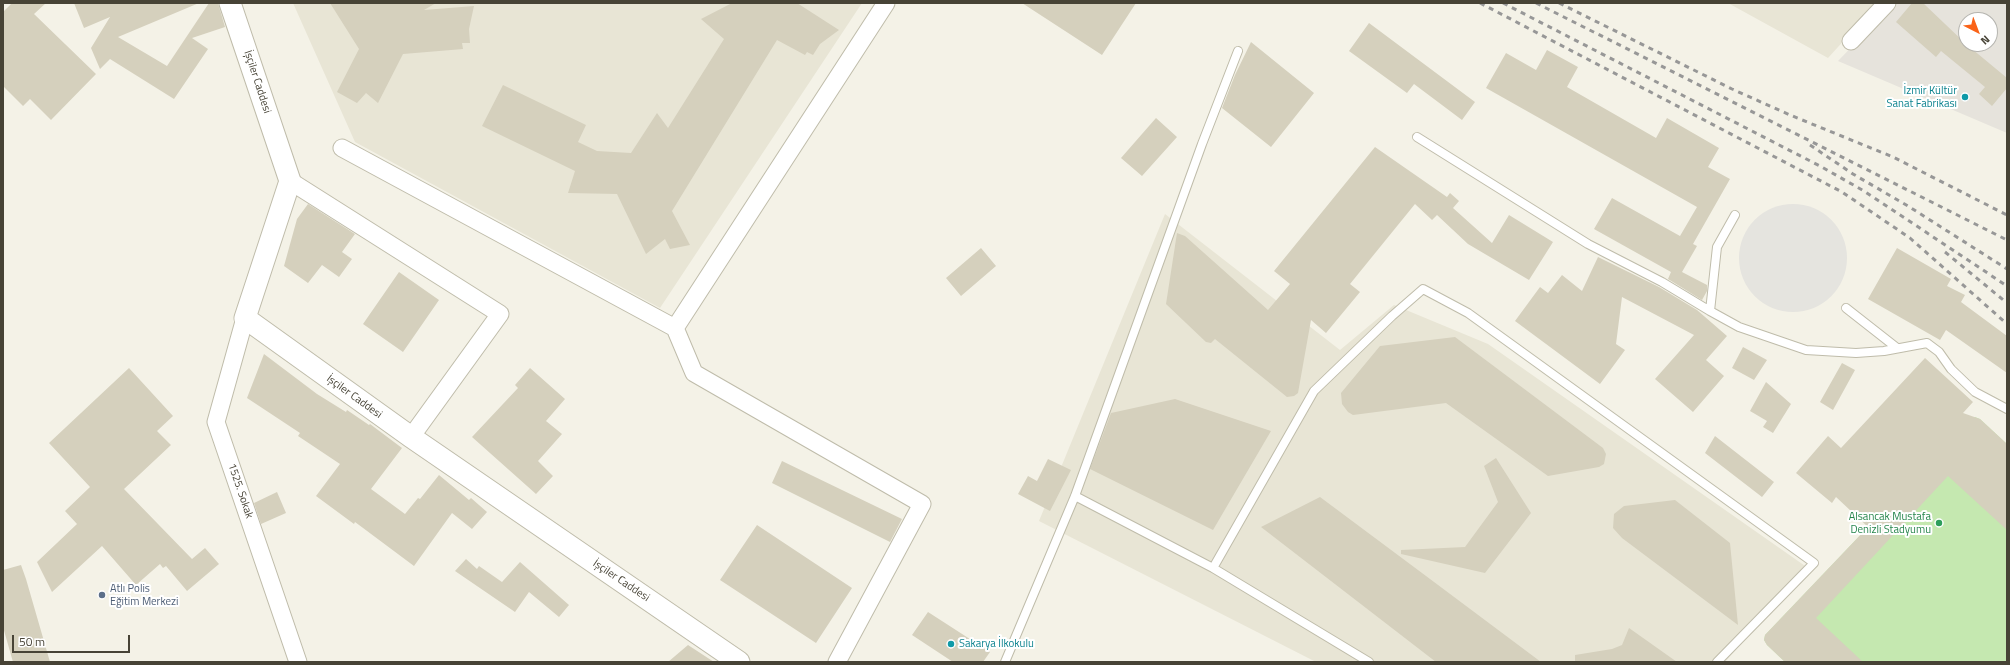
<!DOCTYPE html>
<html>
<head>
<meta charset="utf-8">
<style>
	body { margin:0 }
	#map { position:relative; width:2010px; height:665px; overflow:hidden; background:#f4f2e7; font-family:"Titillium Web",sans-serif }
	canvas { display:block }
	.frame { position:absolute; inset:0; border:4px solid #474336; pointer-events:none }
	.north { position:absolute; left:1958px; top:12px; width:40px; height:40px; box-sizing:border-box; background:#fff; border:1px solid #b5b4af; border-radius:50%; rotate:138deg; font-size:11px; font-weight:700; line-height:16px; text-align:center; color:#474336 }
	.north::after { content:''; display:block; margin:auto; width:14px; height:18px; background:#fa6318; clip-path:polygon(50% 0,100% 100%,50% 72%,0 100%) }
	.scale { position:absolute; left:12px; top:635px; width:118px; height:18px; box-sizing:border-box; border:2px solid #474336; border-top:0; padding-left:5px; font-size:12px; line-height:14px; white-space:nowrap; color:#474336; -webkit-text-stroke:3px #fff; paint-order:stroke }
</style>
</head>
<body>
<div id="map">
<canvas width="2010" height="665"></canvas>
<div class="frame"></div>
<div class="north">N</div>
<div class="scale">50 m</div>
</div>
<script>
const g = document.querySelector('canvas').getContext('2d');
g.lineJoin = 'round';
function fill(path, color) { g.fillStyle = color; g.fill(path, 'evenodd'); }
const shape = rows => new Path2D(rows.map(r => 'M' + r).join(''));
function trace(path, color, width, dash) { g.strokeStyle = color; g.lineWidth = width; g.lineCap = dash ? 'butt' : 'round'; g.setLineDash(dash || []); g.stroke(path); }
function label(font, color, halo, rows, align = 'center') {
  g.font = font + ' "Titillium Web",sans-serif'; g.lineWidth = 4; g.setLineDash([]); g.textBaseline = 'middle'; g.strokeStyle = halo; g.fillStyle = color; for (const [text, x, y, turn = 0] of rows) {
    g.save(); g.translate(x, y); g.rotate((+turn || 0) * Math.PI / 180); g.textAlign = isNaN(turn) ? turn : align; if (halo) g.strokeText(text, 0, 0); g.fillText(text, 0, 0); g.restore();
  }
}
fill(shape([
	[293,3,862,3,660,308,355,142],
	[1728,3,1878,3,1828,58],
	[1165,214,1340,350,1394,305,1488,344,1808,568,1725,662,1316,662,1039,521]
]), '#e8e5d5');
fill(shape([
	[1894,3,2007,3,2007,133,1838,61],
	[1966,20,1990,20,1990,44,1966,44]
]), '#e6e3dc');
fill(shape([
	[1975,417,1980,419,2007,444,2007,662,1785,662,1767,645,1764,640,1765,635,1971,419]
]), '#c5e8b0');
fill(shape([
	'1739 258a54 54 0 1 1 108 0a54 54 0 1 1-108 0Z'
]), '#e5e4df');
fill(shape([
	[12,3,46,3,34,14,96,74,51,120,30,99,23,106,3,86,3,12],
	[74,3,199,3,118,37,167,66,209,3,218,3,225,27,192,38,208,49,174,99,110,59,100,69,91,48,110,17,84,28],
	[330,3,436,3,424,10,474,6,469,29,470,43,462,43,463,49,403,54,378,103,366,93,357,103,337,92,359,49],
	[732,3,797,3,839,30,820,44,813,55,807,52,805,55,777,40,672,211,690,245,670,249,665,239,646,254,617,194,568,193,575,171,482,126,503,85,586,125,578,142,597,151,631,153,657,113,668,128,724,39,701,19],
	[1022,3,1136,3,1102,55],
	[1912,3,1923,3,1966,44,2007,78,2007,88,1992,106,1979,94,1985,87,1941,51,1936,57,1896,22],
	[1369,23,1475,102,1462,120,1414,84,1407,93,1349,51],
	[1251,42,1314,93,1271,147,1222,108,1235,75],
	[1547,50,1578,67,1567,87,1656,138,1667,118,1719,148,1708,167,1730,179,1693,244,1697,246,1682,272,1707,285,1707,291,1702,300,1668,279,1671,272,1594,229,1612,198,1680,236,1697,207,1486,88,1506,53,1536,70],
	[1156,118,1177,137,1142,176,1121,158],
	[1375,147,1447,197,1450,193,1459,201,1453,208,1492,243,1509,215,1553,242,1529,280,1468,244,1437,215,1432,220,1415,204,1350,284,1360,292,1326,333,1311,320,1298,393,1294,396,1287,397,1215,339,1211,343,1206,342,1166,304,1177,233,1185,236,1268,310,1290,284,1274,271],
	[308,204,355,234,342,252,352,259,339,277,322,265,308,283,284,266,297,219],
	[981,248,996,266,961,296,946,278],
	[1897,248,1951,279,1947,286,1965,295,1961,302,2007,336,2007,373,1946,330,1940,340,1868,299],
	[1598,257,1659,287,1697,310,1727,336,1706,360,1724,376,1693,412,1655,379,1694,335,1622,297,1616,344,1625,350,1600,384,1515,321,1540,287,1548,293,1562,275,1582,291],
	[399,272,439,300,403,352,363,324],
	[1455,337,1603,448,1606,454,1604,464,1599,467,1548,476,1446,403,1353,415,1348,412,1342,404,1341,393,1380,346],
	[1743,347,1767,360,1754,380,1732,368],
	[264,354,317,394,346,412,347,410,369,425,370,424,402,448,371,489,405,514,418,498,420,499,439,475,469,500,471,498,487,512,472,529,452,513,414,566,355,522,354,524,316,496,340,464,298,436,300,433,247,398],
	[1925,358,1973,402,1963,413,1980,419,2007,444,2007,530,1948,476,1816,618,1863,662,1785,662,1767,645,1764,640,1765,635,1868,527,1836,497,1832,503,1796,473,1828,436,1841,448],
	[1842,363,1855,370,1833,410,1820,402],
	[129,368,173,416,157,431,171,445,124,489,192,559,205,548,219,564,187,591,166,566,163,568,160,564,136,585,102,546,52,592,37,562,77,524,65,511,90,487,49,443],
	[530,368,565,399,546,421,562,434,538,461,553,476,536,494,472,437,518,388,515,385],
	[1766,382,1791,404,1773,433,1763,427,1767,421,1750,411],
	[1175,399,1271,431,1213,530,1090,469,1111,413],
	[1715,436,1774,482,1762,497,1705,453],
	[1496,458,1531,513,1485,573,1401,554,1401,550,1465,547,1498,502,1484,466],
	[1048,459,1071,470,1050,511,1018,494,1028,476,1037,481],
	[782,461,902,519,890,542,772,483],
	[277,492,286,513,261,524,254,503],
	[1320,497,1426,576,1541,662,1436,662,1261,527],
	[1675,500,1730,543,1738,625,1622,538,1613,528,1614,514,1624,506],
	[757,525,852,588,816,643,720,580],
	[466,559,477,569,479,566,502,582,520,562,569,605,559,617,529,592,515,612,455,571],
	[21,565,26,579,50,662,13,662,3,627,3,570],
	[928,612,990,652,983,662,953,662,912,635],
	[1629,628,1677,662,1575,662,1575,655,1612,649,1622,645],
	[688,645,714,662,668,662]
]), '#d5d0bd');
const service = shape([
	[1417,137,1588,244,1662,282,1710,311],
	[1735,215,1717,247,1710,311,1739,327,1806,350,1856,353,1884,351,1927,343,1939,352,1951,369,1975,392,2007,409],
	[1846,308,1897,348],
	[1075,496,1213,568,1369,662],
	[1213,568,1314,391,1392,316,1423,289,1468,313,1814,563,1717,662],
	[1005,662,1075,496,1202,144,1238,51]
]);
const minor = shape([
	[1851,41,1887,3],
	[342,148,675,328,694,373,922,504,837,662],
	[290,181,500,314,411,437],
	[245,318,216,422,298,662],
	[675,328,886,3]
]);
const tertiary = shape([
	[230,3,290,181,245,318,411,437,739,662]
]);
trace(service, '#bfbcaa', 10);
trace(minor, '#bfbcaa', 19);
trace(tertiary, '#bfbcaa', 23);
trace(service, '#fff', 8);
trace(minor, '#fff', 17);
trace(tertiary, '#fff', 21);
trace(shape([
	[1480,3,1842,192,1910,238,2007,324],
	[1503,3,1820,166,1864,191,2007,286],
	[1536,3,2007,240],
	[1559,3,1732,89,1790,115,1893,157,2007,215],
	[1810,145,1853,174,1908,206,2007,269],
	[1945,252,2007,303]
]), '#979797', 3, [5, 5]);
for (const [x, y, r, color] of [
	[1965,97,4,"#0f9aa8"],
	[1939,523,4,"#2e9e5b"],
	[102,595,4,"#5c6f8a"],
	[951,644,4,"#0f9aa8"]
]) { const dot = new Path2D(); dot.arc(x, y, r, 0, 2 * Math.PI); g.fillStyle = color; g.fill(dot); trace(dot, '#fff', 1.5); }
label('11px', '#474336', '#fff', [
	["İşçiler Caddesi",257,82,72],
	["İşçiler Caddesi",354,397,36],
	["1525. Sokak",240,491,71],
	["İşçiler Caddesi",621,581,34]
]);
label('11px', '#0d838f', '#fff', [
	["İzmir Kültür",1957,91],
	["Sanat Fabrikası",1957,104],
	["Sakarya İlkokulu",959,644,"left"]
], 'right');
label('11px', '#27864d', '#fff', [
	["Alsancak Mustafa",1931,517],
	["Denizli Stadyumu",1931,530]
], 'right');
label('11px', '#4e5e75', '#fff', [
	["Atlı Polis",110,589],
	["Eğitim Merkezi",110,602]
], 'left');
</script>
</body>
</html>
